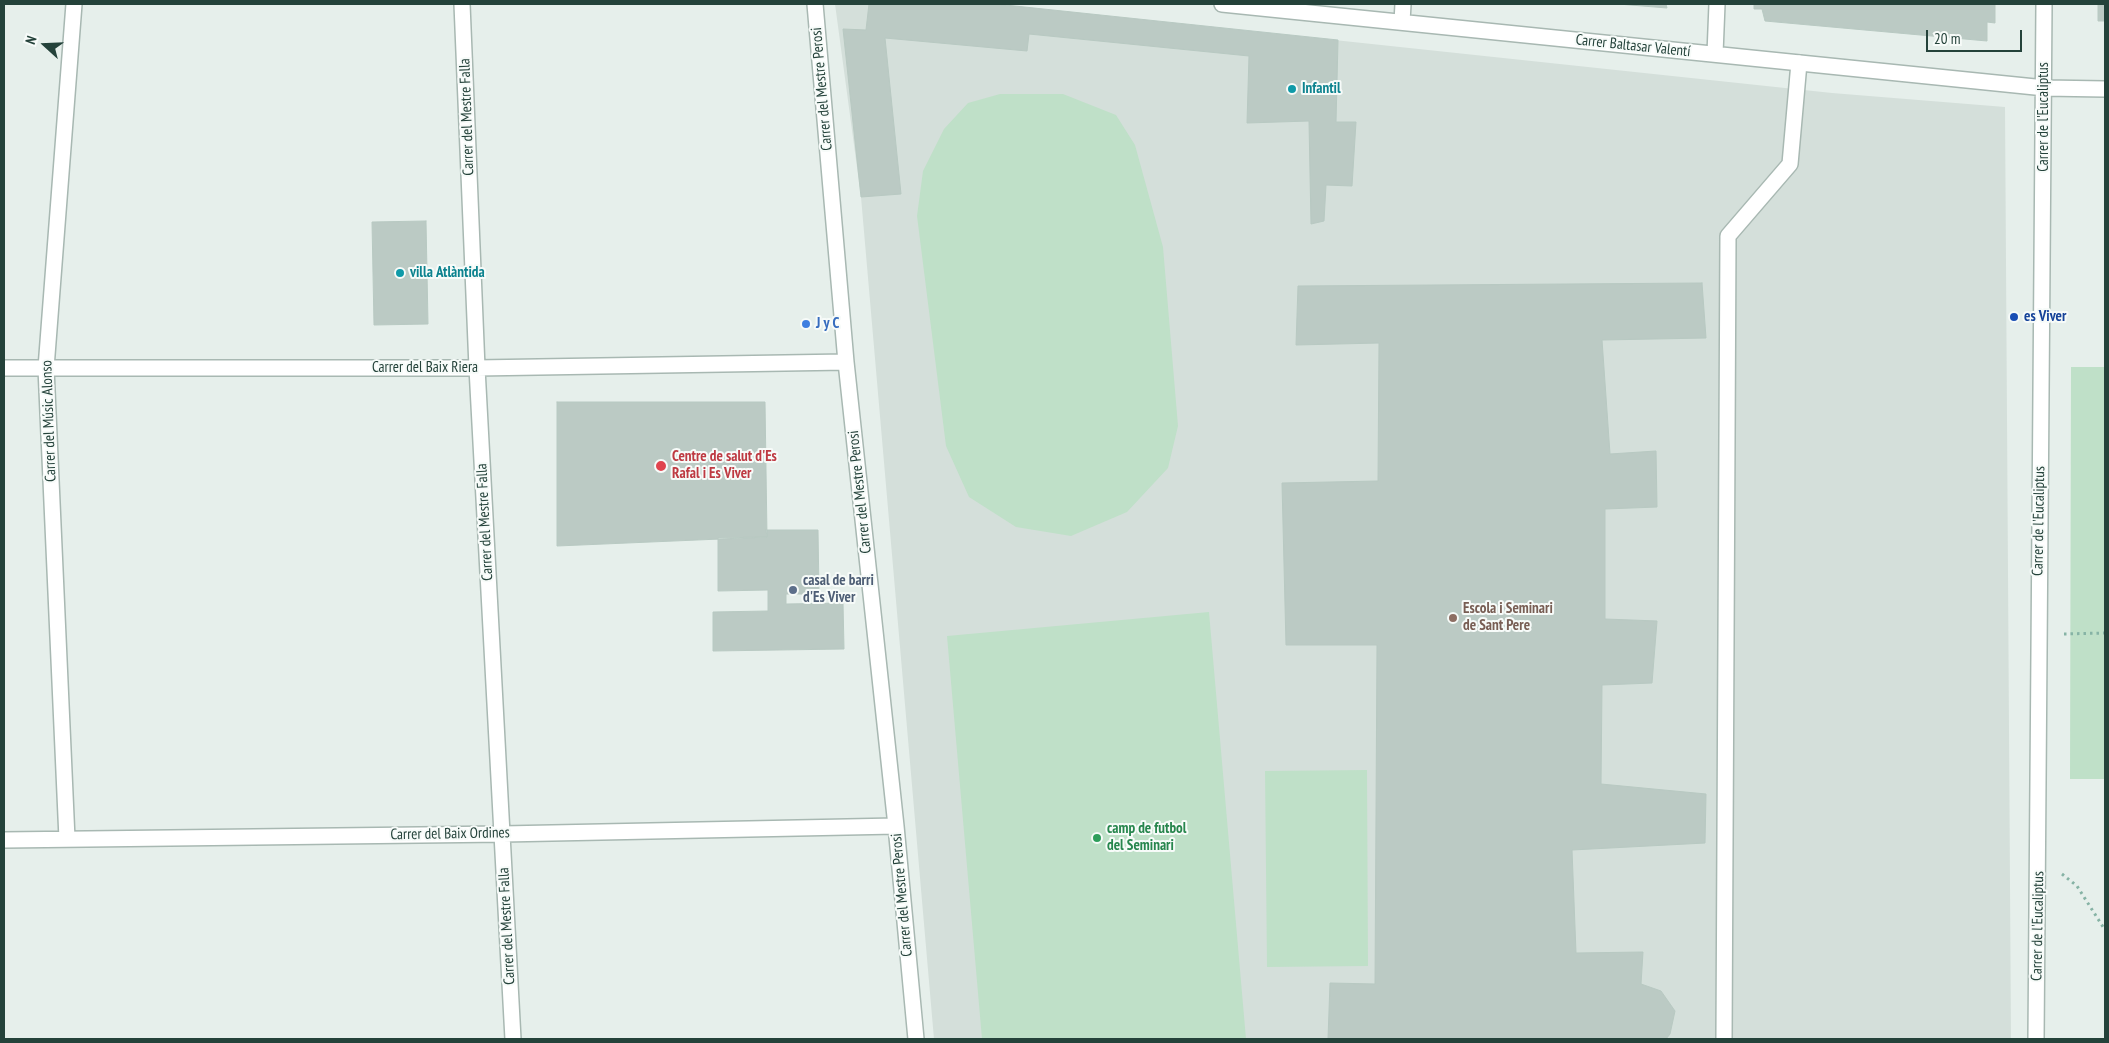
<!DOCTYPE html>
<html>
<head>
<meta charset="utf-8">
<style>
	body { margin:0 }
	#map { position:relative; width:2109px; height:1043px; overflow:hidden; background:#e6efeb; font-family:"PT Sans Narrow",sans-serif }
	canvas { display:block }
	.frame { position:absolute; inset:0; border:5px solid #24423a; pointer-events:none }
	.north { position:absolute; left:20px; top:20px; width:50px; height:50px; -webkit-text-stroke:4px #f7fbf9; paint-order:stroke; rotate:290deg; font-size:14px; font-weight:700; line-height:20px; text-align:center; color:#24423a }
	.north::after { content:''; display:block; margin:auto; width:18px; height:22px; background:#24423a; clip-path:polygon(50% 0,100% 100%,50% 72%,0 100%) }
	.scale { position:absolute; left:1926px; top:30px; width:96px; height:22px; box-sizing:border-box; border:2px solid #24423a; border-top:0; padding-left:6px; font-size:15px; line-height:18px; white-space:nowrap; color:#24423a; -webkit-text-stroke:4px #f7fbf9; paint-order:stroke }
</style>
</head>
<body>
<div id="map">
<canvas width="2109" height="1043"></canvas>
<div class="frame"></div>
<div class="north">N</div>
<div class="scale">20 m</div>
</div>
<script>
const g = document.querySelector('canvas').getContext('2d');
g.lineJoin = 'round';
function fill(path, color) { g.fillStyle = color; g.fill(path, 'evenodd'); }
const shape = rows => new Path2D(rows.map(r => 'M' + r).join(''));
function trace(path, color, width, dash) { g.strokeStyle = color; g.lineWidth = width; g.lineCap = dash ? 'butt' : 'round'; g.setLineDash(dash || []); g.stroke(path); }
function label(font, color, halo, rows, align = 'center') {
  g.font = font + ' "PT Sans Narrow",sans-serif'; g.lineWidth = 4; g.setLineDash([]); g.textBaseline = 'middle'; g.strokeStyle = halo; g.fillStyle = color; for (const [text, x, y, turn = 0] of rows) {
    g.save(); g.translate(x, y); g.rotate((+turn || 0) * Math.PI / 180); g.textAlign = isNaN(turn) ? turn : align; if (halo) g.strokeText(text, 0, 0); g.fillText(text, 0, 0); g.restore();
  }
}
fill(shape([
	[835,4,996,4,1832,93,2005,107,2011,1039,934,1039,861,197]
]), '#d4dfda');
fill(shape([
	[1000,94,1063,94,1116,115,1135,145,1163,247,1178,426,1168,468,1127,512,1071,536,1016,527,969,497,946,446,917,216,923,171,944,129,968,103],
	[2071,367,2105,367,2105,779,2070,779],
	[1209,612,1246,1039,982,1039,947,636],
	[1367,770,1368,966,1267,967,1265,771]
]), '#bfe0c8');
const building = shape([
	[869,4,996,4,1338,40,1336,122,1356,122,1352,186,1326,185,1324,221,1311,224,1309,121,1247,123,1249,56,1029,34,1027,51,885,38,901,194,861,197,843,29,866,30,869,4],
	[1618,4,1666,4,1667,8,1618,4],
	[1754,4,1995,4,1995,23,1987,22,1987,41,1765,21,1762,9,1754,9,1754,4],
	[2098,4,2105,4,2105,21,2098,21,2098,4],
	[426,221,428,324,374,325,372,222,426,221],
	[1702,283,1706,338,1602,340,1610,454,1656,451,1657,507,1605,509,1605,619,1657,621,1652,683,1602,685,1601,784,1706,794,1705,843,1572,850,1576,953,1643,952,1641,984,1661,991,1675,1011,1670,1034,1666,1039,1328,1039,1330,983,1375,984,1377,645,1286,645,1282,483,1378,481,1379,343,1296,345,1298,286,1702,283],
	[557,402,765,402,767,537,557,546,557,402],
	[766,530,818,530,819,594,786,594,786,604,843,603,844,649,713,651,713,612,768,611,768,590,718,591,718,538,767,537,766,530]
]);
fill(building, '#bbcac4');
trace(building, '#b8c9c2', 1);
const lane = shape([
	[1724,1039,1728,236,1790,164,1799,63]
]);
const street = shape([
	[462,4,477,368,513,1039],
	[815,4,846,362,896,826,916,1039],
	[1222,4,2045,88,2105,89],
	[1402,22,1403,4],
	[1715,54,1717,4],
	[4,368,477,368,846,362],
	[67,839,46,368,74,4],
	[4,840,503,834,896,826],
	[2036,1039,2044,4]
]);
trace(lane, '#a8b8b2', 18);
trace(street, '#a8b8b2', 18);
trace(shape([
	[2064,634,2105,633],
	[2062,874,2077,886,2105,930]
]), '#86b3a5', 3, [2.5, 4]);
trace(lane, '#fff', 15);
trace(street, '#fff', 15);
for (const [x, y, r, color] of [
	[1292,89,5,"#0f9aa8"],
	[400,273,5,"#0f9aa8"],
	[2014,317,5,"#1a4fb4"],
	[806,324,5,"#3f7fe0"],
	[661,466,6,"#e0444e"],
	[793,590,5,"#5c6f8a"],
	[1453,618,5,"#8d6e63"],
	[1097,838,5,"#2e9e5b"]
]) { const dot = new Path2D(); dot.arc(x, y, r, 0, 2 * Math.PI); g.fillStyle = color; g.fill(dot); trace(dot, '#f7fbf9', 2); }
label('15px', '#24423a', '#f7fbf9', [
	["Carrer Baltasar Valentí",1633,46,6],
	["Carrer del Mestre Perosi",822,89,-95],
	["Carrer del Mestre Falla",467,117,-92],
	["Carrer de l'Eucaliptus",2044,117,-90],
	["Carrer del Baix Riera",425,368],
	["Carrer del Músic Alonso",49,421,-92],
	["Carrer del Mestre Perosi",860,492,-96],
	["Carrer de l'Eucaliptus",2039,521,-89],
	["Carrer del Mestre Falla",485,522,-93],
	["Carrer del Baix Ordines",450,834,-1],
	["Carrer del Mestre Perosi",902,895,-95],
	["Carrer del Mestre Falla",507,926,-93],
	["Carrer de l'Eucaliptus",2038,926,-89]
]);
label('bold 15px', '#0d838f', '#f7fbf9', [
	["Infantil",1302,89],
	["villa Atlàntida",410,273]
], 'left');
label('bold 15px', '#164399', '#f7fbf9', [
	["es Viver",2024,317]
], 'left');
label('bold 15px', '#366cbe', '#f7fbf9', [
	["J y C",816,324]
], 'left');
label('bold 15px', '#be3a42', '#f7fbf9', [
	["Centre de salut d'Es",672,457],
	["Rafal i Es Viver",672,474]
], 'left');
label('bold 15px', '#4e5e75', '#f7fbf9', [
	["casal de barri",803,581],
	["d'Es Viver",803,598]
], 'left');
label('bold 15px', '#785e54', '#f7fbf9', [
	["Escola i Seminari",1463,609],
	["de Sant Pere",1463,626]
], 'left');
label('bold 15px', '#27864d', '#f7fbf9', [
	["camp de futbol",1107,829],
	["del Seminari",1107,846]
], 'left');
</script>
</body>
</html>
